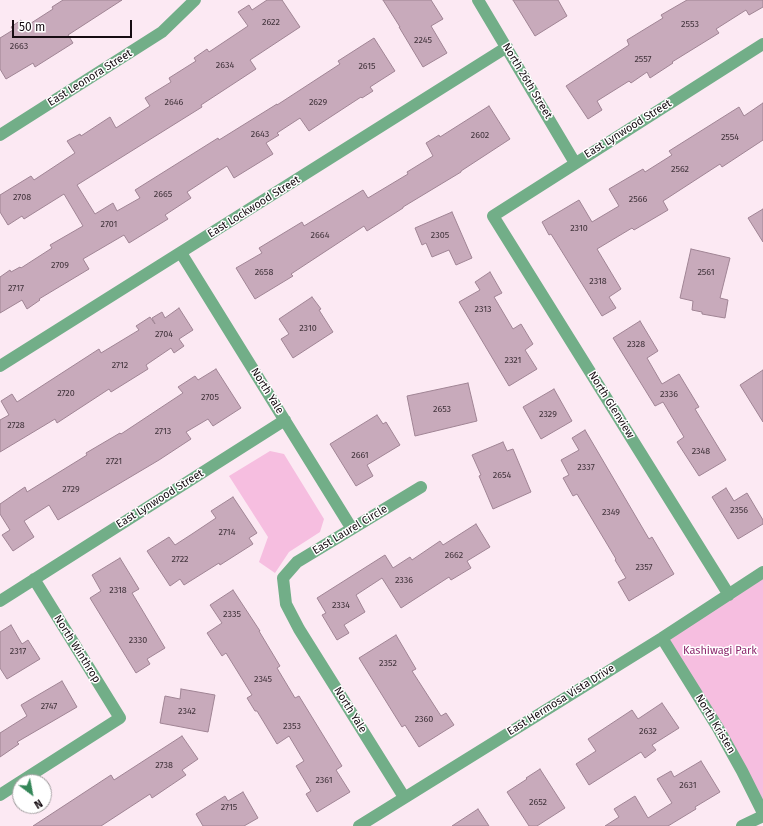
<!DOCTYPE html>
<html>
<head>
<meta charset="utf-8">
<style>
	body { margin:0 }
	#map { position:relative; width:763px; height:826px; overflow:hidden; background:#fce9f3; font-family:"Fira Sans",sans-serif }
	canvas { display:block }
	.north { position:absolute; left:12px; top:774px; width:40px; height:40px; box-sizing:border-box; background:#fff; border:1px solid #a29ea0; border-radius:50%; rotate:148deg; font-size:11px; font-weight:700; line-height:16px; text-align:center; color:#160c12 }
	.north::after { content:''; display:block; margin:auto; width:14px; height:18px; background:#348658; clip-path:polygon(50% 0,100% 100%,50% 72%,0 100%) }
	.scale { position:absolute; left:12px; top:20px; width:120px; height:18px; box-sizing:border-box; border:2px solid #160c12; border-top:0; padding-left:5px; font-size:12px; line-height:14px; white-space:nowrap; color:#160c12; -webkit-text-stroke:3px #fff; paint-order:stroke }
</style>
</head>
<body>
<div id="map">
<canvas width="763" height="826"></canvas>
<div class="north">N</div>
<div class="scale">50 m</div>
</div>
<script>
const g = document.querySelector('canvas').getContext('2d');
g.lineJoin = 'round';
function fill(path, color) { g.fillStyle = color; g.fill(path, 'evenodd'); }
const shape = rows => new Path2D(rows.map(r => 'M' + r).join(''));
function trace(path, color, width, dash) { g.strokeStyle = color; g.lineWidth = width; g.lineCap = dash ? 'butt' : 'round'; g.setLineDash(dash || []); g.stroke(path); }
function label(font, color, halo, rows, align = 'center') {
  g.font = font + ' "Fira Sans",sans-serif'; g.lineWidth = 3; g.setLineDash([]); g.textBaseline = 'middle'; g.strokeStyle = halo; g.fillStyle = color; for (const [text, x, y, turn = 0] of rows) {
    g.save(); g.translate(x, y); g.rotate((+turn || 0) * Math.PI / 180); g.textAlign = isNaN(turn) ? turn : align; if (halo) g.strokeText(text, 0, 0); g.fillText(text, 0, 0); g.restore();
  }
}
fill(shape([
	[270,451,284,454,324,519,320,532,289,552,275,573,259,562,268,537,229,476],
	[763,572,763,813,662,638]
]), '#f6bee0');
const building = shape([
	[63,0,122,0,68,35,73,43,35,67,33,63,6,79,0,69,0,38,13,30,11,27,21,20,25,27,53,9,52,7,63,0],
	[267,0,282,0,300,27,250,60,256,69,201,105,202,107,77,185,95,214,113,203,117,211,140,198,135,190,218,138,219,140,277,104,277,105,340,64,338,61,374,38,395,71,370,87,373,91,362,98,361,97,309,131,300,118,277,133,279,135,266,143,273,154,234,178,227,166,187,192,191,198,165,215,168,219,129,243,124,235,83,259,89,269,39,299,40,300,27,309,22,300,0,313,0,277,10,270,11,272,20,267,21,268,52,248,50,245,83,226,64,194,24,219,22,216,8,225,0,212,0,195,31,176,34,180,75,153,67,141,80,134,81,136,110,117,116,128,150,106,145,98,171,82,169,78,196,61,194,58,207,49,209,52,248,26,238,12,249,5,252,10,267,0],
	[383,0,431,0,443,19,431,26,447,53,423,67,399,27,400,27,383,0],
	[513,0,558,0,567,16,535,36,513,0],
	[687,0,763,0,763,7,749,15,746,10,716,29,719,33,672,62,673,63,650,78,647,72,631,83,629,81,597,101,602,110,588,119,566,86,629,45,627,40,663,18,661,15,687,0],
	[763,103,763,140,722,167,720,164,663,201,668,210,634,230,632,228,597,249,621,289,609,297,616,308,602,316,551,234,549,235,542,222,579,200,592,222,619,206,609,189,643,169,645,172,672,155,669,151,739,107,744,116,763,103],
	[489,106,510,139,461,171,461,172,403,207,403,208,367,231,364,226,291,274,293,276,255,299,236,268,262,253,259,248,302,222,304,226,363,190,368,198,408,174,407,172,433,156,426,143,439,135,440,137,489,106],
	[763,209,763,242,748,218,763,209],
	[452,212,472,258,456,265,449,250,432,257,426,243,422,245,415,228,452,212],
	[691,249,730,258,720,298,728,300,725,318,702,314,702,312,692,310,693,301,680,298,691,249],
	[490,272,502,293,494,297,513,329,521,324,533,344,525,350,537,369,509,386,459,302,480,290,475,282,490,272],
	[312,297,321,309,319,310,333,332,293,358,281,339,289,334,279,319,312,297],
	[179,308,193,330,179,339,184,346,174,353,171,348,146,365,148,369,111,392,109,389,57,423,55,419,0,452,0,420,9,415,1,401,12,394,17,402,99,349,101,353,139,330,136,326,150,317,155,324,152,318,162,312,165,318,179,308],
	[640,321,658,351,647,358,662,384,679,374,699,407,695,409,726,460,699,476,677,442,684,437,663,402,655,406,613,338,640,321],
	[216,369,241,408,213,426,208,419,186,432,191,439,159,460,58,520,49,505,24,521,34,537,13,551,2,535,10,530,0,514,0,504,25,487,27,492,87,455,86,453,120,433,121,434,183,393,178,387,195,376,198,380,216,369],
	[763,370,763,422,740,385,763,370],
	[468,383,477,421,415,436,407,396,468,383],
	[554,389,572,421,541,439,523,407,554,389],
	[377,415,383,424,386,422,400,445,367,465,373,476,356,486,330,444,377,415],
	[585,430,649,539,652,537,674,574,629,601,618,582,626,578,615,560,616,559,577,494,573,496,563,478,569,475,561,460,579,450,572,438,585,430],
	[503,442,507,451,513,449,531,492,493,509,479,476,481,475,472,455,503,442],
	[726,488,734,501,747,493,763,520,763,524,738,539,712,497,726,488],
	[233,497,257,533,249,538,253,544,220,565,219,563,184,585,180,579,170,586,147,551,169,537,175,545,192,534,216,518,211,511,233,497],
	[476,524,490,547,467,561,471,568,451,580,449,577,401,608,382,578,356,595,365,612,344,625,349,633,337,640,322,615,326,613,317,598,385,555,393,568,410,557,412,560,440,541,443,545,476,524],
	[120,558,139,589,132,593,165,648,147,659,150,664,136,673,90,598,101,591,92,575,120,558],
	[233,590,260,631,259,631,280,666,277,668,295,698,299,696,342,766,336,770,350,792,317,812,306,794,311,791,296,766,304,761,289,736,277,744,257,711,255,711,247,698,252,695,226,653,222,656,207,633,222,623,210,605,233,590],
	[11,625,22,644,28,640,40,659,7,679,0,668,0,632,11,625],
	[396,635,416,669,412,671,441,716,446,713,454,725,419,747,405,725,402,727,359,658,396,635],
	[62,681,77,707,17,742,19,744,0,757,0,733,27,716,21,705,62,681],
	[181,689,215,695,208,732,160,723,165,696,180,699,181,689],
	[662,703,679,728,652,745,656,750,645,758,641,752,589,785,576,764,596,751,588,739,632,710,638,719,662,703],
	[182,736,198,759,182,770,186,775,152,798,150,794,101,826,33,826,111,775,114,780,182,736],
	[701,761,720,792,695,807,696,809,668,826,605,826,619,817,614,809,635,796,648,818,672,803,657,779,671,771,674,777,701,761],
	[540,769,565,808,537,826,529,826,507,792,527,779,526,778,540,769],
	[243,792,258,818,244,826,203,826,196,814,225,796,228,801,243,792],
	[478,809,489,826,452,826,478,809]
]);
fill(building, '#c8aabb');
trace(building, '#a08494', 1);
trace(shape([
	[478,0,575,163],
	[0,135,162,32,195,0],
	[181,253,352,529],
	[0,366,507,47],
	[729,595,493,216,763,44],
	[0,601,285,420],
	[662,638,718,728,742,771,763,813],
	[20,782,120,718,34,579],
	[0,795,20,782],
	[404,797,299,629,286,604,283,578,297,562,421,487],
	[359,826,662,638,763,572],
	[742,826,763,816]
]), '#72ae88', 12);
label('9px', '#42343c', null, [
	["2622",271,22],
	["2553",690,24],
	["2245",423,40],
	["2663",19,46],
	["2557",643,59],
	["2634",225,65],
	["2615",367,66],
	["2646",174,102],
	["2629",318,102],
	["2643",260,134],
	["2602",480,135],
	["2554",730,137],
	["2562",680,169],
	["2665",163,194],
	["2708",22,197],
	["2566",638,199],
	["2701",109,224],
	["2310",579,228],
	["2664",320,235],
	["2305",440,235],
	["2709",60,265],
	["2658",264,272],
	["2561",706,272],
	["2318",598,281],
	["2717",16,288],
	["2313",483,309],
	["2310",308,328],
	["2704",164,334],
	["2328",636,344],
	["2321",513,360],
	["2712",120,365],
	["2720",66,393],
	["2336",669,394],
	["2705",210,397],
	["2653",442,409],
	["2329",548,414],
	["2728",16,425],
	["2713",163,431],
	["2348",701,451],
	["2661",360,455],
	["2721",114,461],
	["2337",586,467],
	["2654",502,475],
	["2729",71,489],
	["2356",739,510],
	["2349",611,512],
	["2714",227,532],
	["2662",454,555],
	["2722",180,559],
	["2357",644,567],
	["2336",404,580],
	["2318",118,590],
	["2334",341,605],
	["2335",232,614],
	["2330",138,640],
	["2317",18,651],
	["2352",388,663],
	["2345",263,679],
	["2747",49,706],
	["2342",187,711],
	["2360",424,719],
	["2353",292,726],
	["2632",648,731],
	["2738",164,765],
	["2361",324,780],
	["2631",688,785],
	["2652",538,802],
	["2715",229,807]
]);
label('11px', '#160c12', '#fff', [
	["East Leonora Street",90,78,-32],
	["North 26th Street",527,81,59],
	["East Lynwood Street",628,129,-32],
	["East Lockwood Street",254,207,-32],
	["North Yale",267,391,58],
	["North Glenview",611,405,58],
	["East Lynwood Street",160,499,-32],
	["East Laurel Circle",350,530,-31],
	["North Winthrop",77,649,58],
	["East Hermosa Vista Drive",561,700,-32],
	["North Yale",350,710,58],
	["North Kristen",715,724,59]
]);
label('11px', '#8c276d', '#fff', [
	["Kashiwagi Park",720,651]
]);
</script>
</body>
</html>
